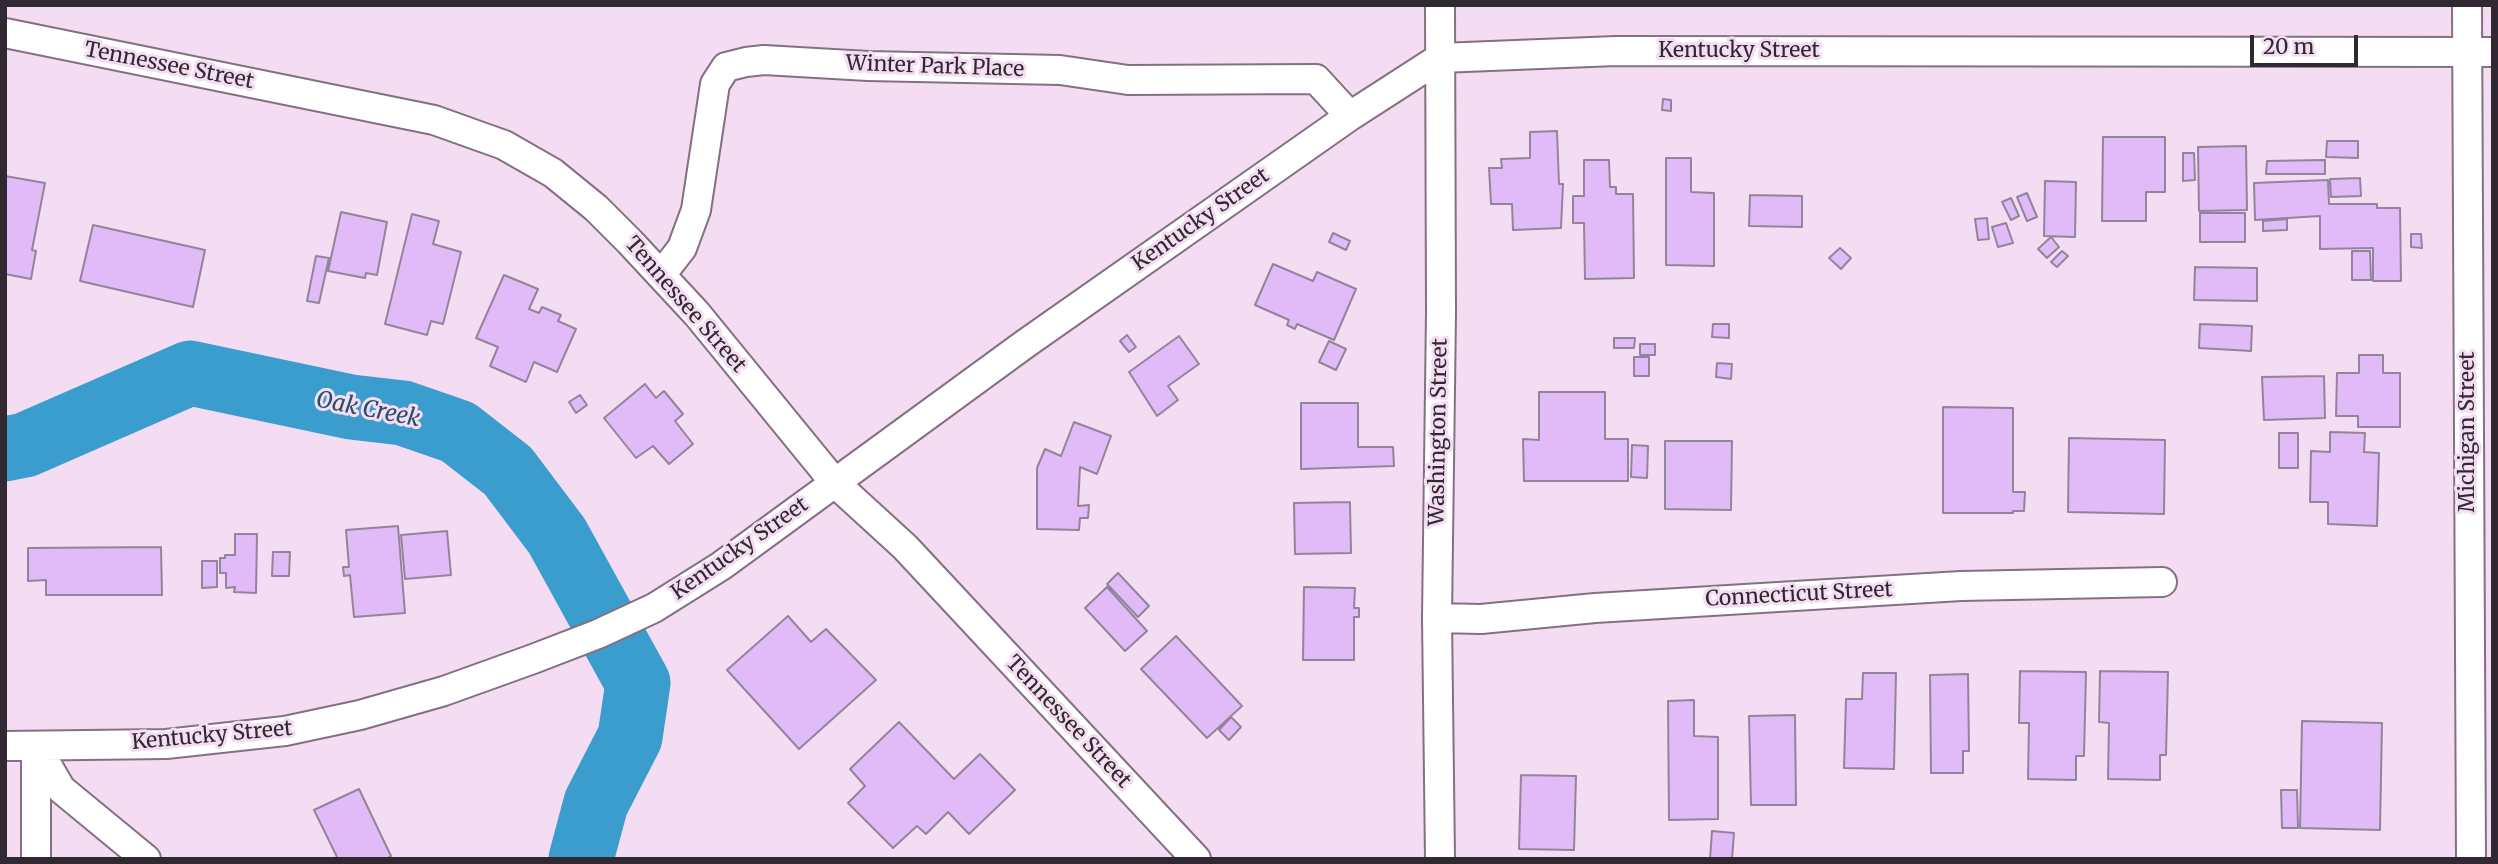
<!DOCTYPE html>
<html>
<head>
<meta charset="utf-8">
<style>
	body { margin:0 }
	#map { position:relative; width:2498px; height:864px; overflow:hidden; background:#f4ddf3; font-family:Merriweather,serif }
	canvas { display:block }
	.frame { position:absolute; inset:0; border:7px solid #312931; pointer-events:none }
	.scale { position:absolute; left:2250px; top:35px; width:108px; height:32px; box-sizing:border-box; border:4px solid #312931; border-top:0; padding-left:9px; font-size:21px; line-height:24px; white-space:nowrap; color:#312931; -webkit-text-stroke:5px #f4ddf3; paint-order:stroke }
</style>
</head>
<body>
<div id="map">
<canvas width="2498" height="864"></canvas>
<div class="frame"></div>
<div class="scale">20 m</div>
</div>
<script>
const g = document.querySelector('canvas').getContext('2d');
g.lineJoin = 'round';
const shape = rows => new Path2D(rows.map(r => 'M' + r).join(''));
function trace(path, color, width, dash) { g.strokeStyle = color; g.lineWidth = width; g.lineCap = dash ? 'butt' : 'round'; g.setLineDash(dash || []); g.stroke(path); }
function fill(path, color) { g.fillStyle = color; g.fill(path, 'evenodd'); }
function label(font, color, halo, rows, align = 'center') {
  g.font = font + ' Merriweather,serif'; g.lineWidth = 6; g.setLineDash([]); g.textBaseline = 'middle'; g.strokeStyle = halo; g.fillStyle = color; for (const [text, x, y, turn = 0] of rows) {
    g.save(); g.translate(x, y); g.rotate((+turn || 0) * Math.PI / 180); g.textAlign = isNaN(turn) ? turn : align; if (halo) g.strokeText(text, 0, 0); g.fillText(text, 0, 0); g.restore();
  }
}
trace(shape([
	[5,449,25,445,190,373,351,407,403,413,458,432,508,471,557,536,638,683,630,737,596,803,581,859]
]), '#3b9dcd', 65);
const building = shape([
	[1663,99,1671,100,1671,111,1662,110,1663,99],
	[1557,131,1559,184,1563,184,1561,228,1513,230,1512,204,1491,204,1489,168,1502,168,1501,159,1530,158,1530,132,1557,131],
	[2103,137,2165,137,2165,192,2146,192,2146,221,2102,221,2103,137],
	[2327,141,2358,141,2358,158,2326,157,2327,141],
	[2246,146,2247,210,2199,211,2198,147,2246,146],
	[2183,153,2194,153,2195,180,2183,181,2183,153],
	[1666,158,1691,158,1691,192,1714,193,1714,266,1666,265,1666,158],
	[1584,160,1609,160,1610,187,1616,187,1616,194,1633,194,1634,278,1585,279,1584,223,1573,223,1573,196,1584,196,1584,160],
	[2325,160,2325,174,2266,174,2267,161,2325,160],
	[5,176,45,183,32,250,36,251,31,279,5,274,5,176],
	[2360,178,2361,196,2331,197,2330,179,2360,178],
	[2328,180,2329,204,2377,204,2377,208,2400,208,2401,281,2373,281,2373,248,2320,249,2320,216,2255,220,2254,183,2328,180],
	[2045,181,2076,182,2075,237,2044,236,2045,181],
	[2027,193,2037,217,2027,221,2017,197,2027,193],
	[1750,195,1802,196,1802,227,1749,226,1750,195],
	[2011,198,2019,216,2011,220,2002,202,2011,198],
	[341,212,387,222,377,275,366,273,365,278,328,271,341,212],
	[2200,213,2245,213,2245,242,2200,242,2200,213],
	[412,214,439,221,433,244,461,252,443,324,431,321,427,335,385,324,412,214],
	[1987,218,1989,239,1978,240,1975,219,1987,218],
	[2287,219,2287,230,2263,231,2263,221,2287,219],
	[2006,223,2013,243,1998,247,1992,227,2006,223],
	[93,225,205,250,193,307,80,281,93,225],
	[1333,233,1350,241,1346,250,1329,242,1333,233],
	[2411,234,2421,234,2422,248,2411,247,2411,234],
	[2051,237,2059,247,2047,258,2038,249,2051,237],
	[1840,248,1851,258,1841,269,1829,258,1840,248],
	[2062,251,2068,256,2057,267,2051,262,2062,251],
	[2352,251,2370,251,2371,280,2352,280,2352,251],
	[316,256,329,258,319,303,307,301,316,256],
	[1273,264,1313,281,1317,272,1356,289,1334,340,1297,324,1295,329,1287,325,1289,320,1255,305,1273,264],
	[2195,267,2257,268,2257,301,2194,300,2195,267],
	[504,275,538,289,529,309,539,313,542,307,561,315,558,321,576,329,557,372,534,362,526,382,490,366,498,347,476,338,504,275],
	[1713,324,1729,324,1729,338,1712,337,1713,324],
	[2200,324,2252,326,2251,351,2199,348,2200,324],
	[1127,335,1136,347,1129,352,1120,341,1127,335],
	[1179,336,1199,364,1168,386,1178,400,1157,416,1129,372,1179,336],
	[1614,338,1635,338,1634,348,1614,348,1614,338],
	[1329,341,1346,349,1336,370,1319,362,1329,341],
	[1640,344,1655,344,1655,355,1640,355,1640,344],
	[2359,355,2383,355,2383,373,2400,373,2400,427,2358,427,2358,416,2336,416,2337,373,2359,373,2359,355],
	[1634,357,1649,357,1649,376,1634,376,1634,357],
	[1717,363,1732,364,1731,379,1716,377,1717,363],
	[2324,376,2325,418,2264,420,2262,377,2324,376],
	[645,384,656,398,664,391,683,414,675,421,693,444,669,464,653,446,636,458,604,418,645,384],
	[1539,392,1605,392,1605,439,1628,439,1628,481,1524,481,1523,439,1539,440,1539,392],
	[580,395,587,405,576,413,569,402,580,395],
	[1301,403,1358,403,1358,447,1393,447,1394,466,1301,469,1301,403],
	[1943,407,2013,408,2013,492,2025,492,2024,511,2013,511,2013,513,1943,513,1943,407],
	[1074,422,1111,436,1097,474,1080,467,1078,506,1089,505,1088,518,1080,518,1079,530,1037,529,1037,468,1045,449,1061,456,1074,422],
	[2330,432,2365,433,2364,452,2379,453,2377,526,2328,524,2328,502,2310,502,2311,451,2330,452,2330,432],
	[2279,433,2298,433,2298,468,2279,468,2279,433],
	[2069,438,2165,440,2164,514,2068,512,2069,438],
	[1665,441,1732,441,1731,510,1665,509,1665,441],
	[1632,445,1648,446,1647,478,1631,477,1632,445],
	[1350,502,1351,553,1295,554,1294,503,1350,502],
	[398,526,405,613,354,617,350,575,344,576,343,567,349,567,346,530,398,526],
	[447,531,451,575,405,579,401,535,447,531],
	[235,534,257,534,256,593,234,592,235,587,226,588,226,573,220,573,220,558,225,558,225,555,235,555,235,534],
	[161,547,162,595,46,595,46,580,28,581,28,548,161,547],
	[273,552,290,552,289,576,272,576,273,552],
	[202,561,217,561,217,587,202,588,202,561],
	[1118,573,1149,606,1138,617,1107,584,1118,573],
	[1107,587,1147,631,1125,651,1085,608,1107,587],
	[1304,587,1355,588,1354,608,1359,608,1359,617,1354,617,1354,660,1303,660,1304,587],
	[788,616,811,642,826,629,876,680,799,749,727,670,788,616],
	[1176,636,1242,706,1207,738,1141,669,1176,636],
	[2020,671,2086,672,2084,756,2076,756,2076,780,2028,779,2029,723,2019,723,2020,671],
	[2100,671,2168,672,2166,755,2160,755,2160,780,2108,779,2109,723,2099,722,2100,671],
	[1863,673,1896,673,1894,769,1844,768,1846,699,1862,699,1863,673],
	[1968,674,1969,751,1963,751,1963,773,1931,773,1930,675,1968,674],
	[1694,700,1694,736,1718,737,1718,819,1669,820,1668,701,1694,700],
	[1795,715,1796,805,1751,805,1749,716,1795,715],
	[1231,717,1241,727,1229,740,1219,730,1231,717],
	[2302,721,2382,723,2380,830,2300,828,2302,721],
	[899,722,954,779,980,754,1015,790,969,834,948,812,926,834,917,826,893,848,848,803,865,786,850,769,899,722],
	[1521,775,1576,776,1574,850,1519,849,1521,775],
	[359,789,391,856,387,859,338,859,314,810,359,789],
	[2281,790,2297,790,2298,828,2282,828,2281,790],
	[1712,831,1734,833,1732,859,1710,859,1712,831]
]);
fill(building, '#e0bbf7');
trace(building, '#92849b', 2);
const minor = shape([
	[2467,5,2471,859],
	[5,33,434,120,504,145,553,173,596,208,630,242,697,314,835,483,905,547,1196,859],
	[661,275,682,248,696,210,715,84,726,67,746,62,764,60,868,66,1060,70,1128,80,1316,79,1350,116],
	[1437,618,1481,619,1595,608,1961,586,2162,582],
	[5,746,166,744,285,731,360,715,444,691,533,659,598,634,654,608,721,566,1025,344,1350,116,1440,58,1616,51,2493,52],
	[36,746,61,789,146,859],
	[36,859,36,746],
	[1440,859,1437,618,1441,312,1440,5]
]);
trace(minor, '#847083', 32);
trace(minor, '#fff', 28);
label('21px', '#312931', '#f4ddf3', [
	["Kentucky Street",1739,51],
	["Tennessee Street",169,66,11],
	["Winter Park Place",935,67,2],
	["Kentucky Street",1201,220,-35],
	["Tennessee Street",685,305,49],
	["Washington Street",1439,432,-89],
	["Michigan Street",2468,432,-90],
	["Kentucky Street",740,549,-35],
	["Connecticut Street",1799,595,-3],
	["Tennessee Street",1068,722,47],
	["Kentucky Street",212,736,-5]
]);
label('italic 23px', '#264f64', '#f4ddf3', [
	["Oak Creek",368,410,11]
]);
</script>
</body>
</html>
